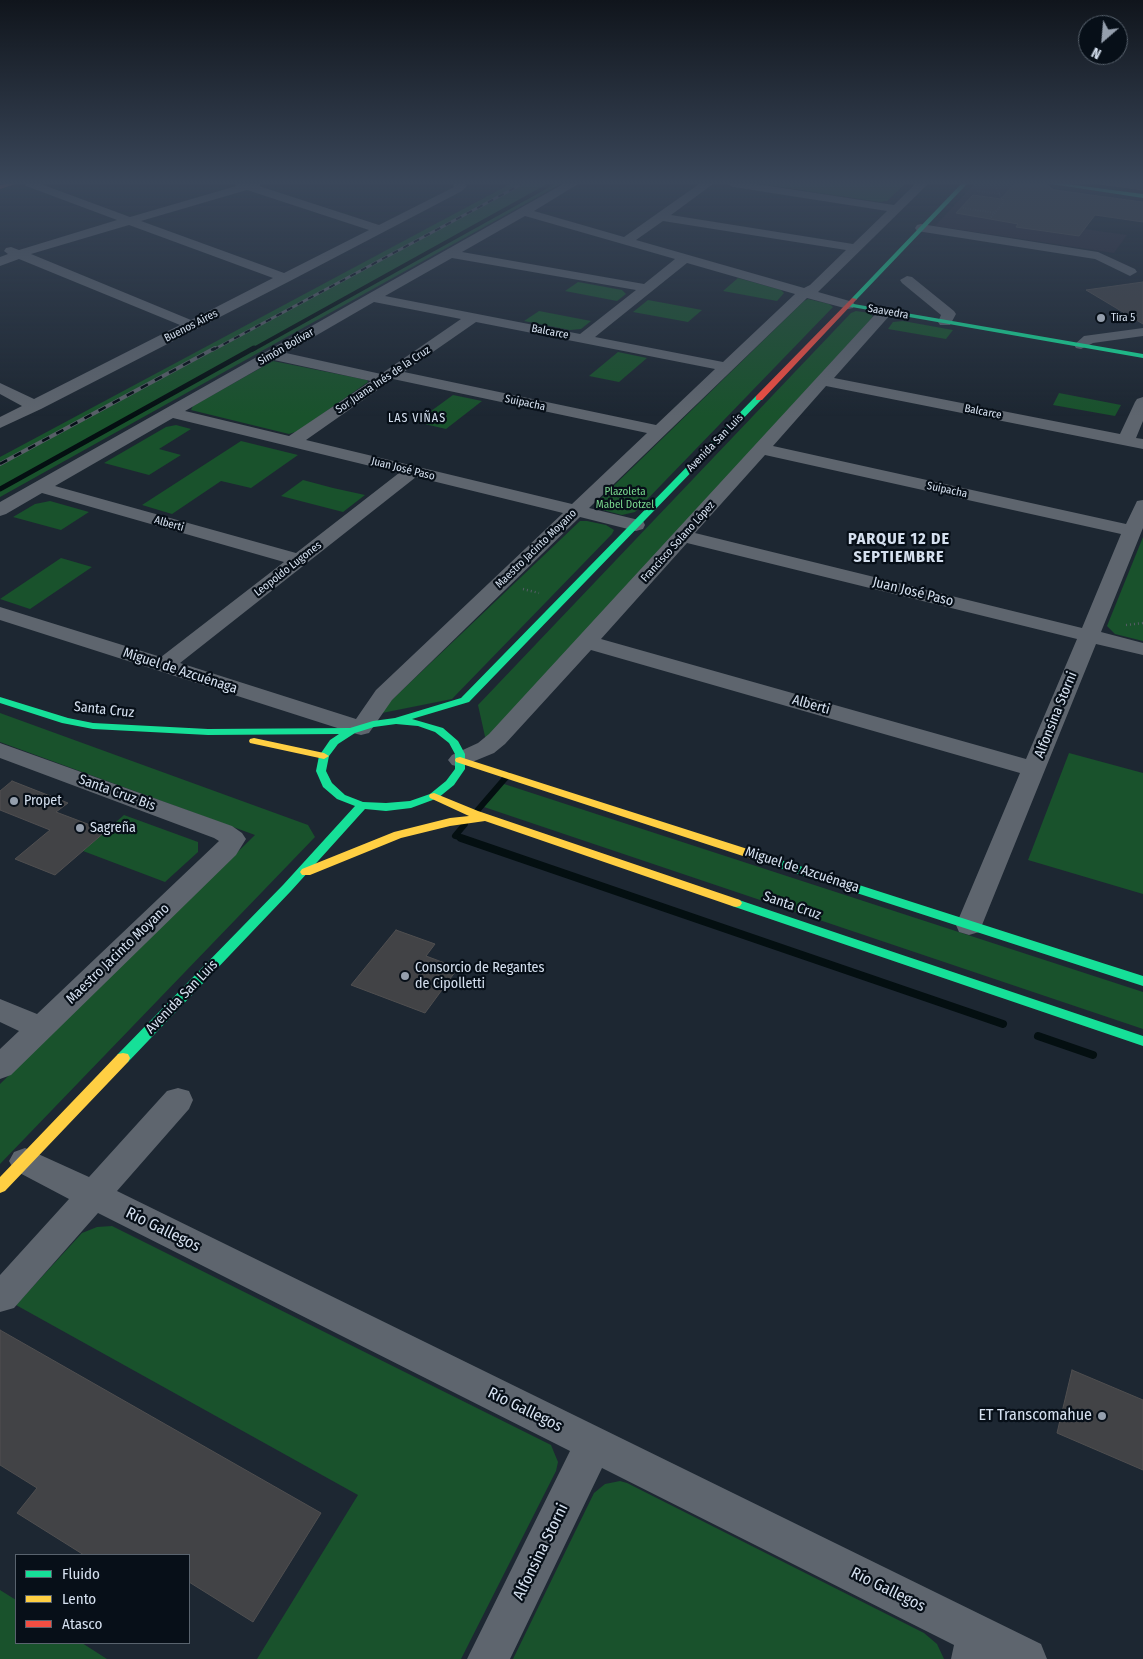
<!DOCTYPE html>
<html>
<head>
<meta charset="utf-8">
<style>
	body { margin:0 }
	#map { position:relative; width:1143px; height:1659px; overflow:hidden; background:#1d2732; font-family:"Fira Sans Condensed",sans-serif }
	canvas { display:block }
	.legend { position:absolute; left:15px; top:1554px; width:175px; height:90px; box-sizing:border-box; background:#070f18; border:1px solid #59636e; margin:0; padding:6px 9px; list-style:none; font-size:15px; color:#d5e0ef }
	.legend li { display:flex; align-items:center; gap:10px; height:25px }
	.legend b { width:25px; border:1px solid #59636e }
	.north { position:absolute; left:1078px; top:15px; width:50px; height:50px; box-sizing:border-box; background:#070f18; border:1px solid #59636e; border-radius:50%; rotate:207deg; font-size:14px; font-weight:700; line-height:20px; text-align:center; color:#d5e0ef }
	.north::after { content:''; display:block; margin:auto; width:18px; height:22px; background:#959fad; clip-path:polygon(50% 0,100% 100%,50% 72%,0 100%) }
</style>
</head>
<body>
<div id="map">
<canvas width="1143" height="1659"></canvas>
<ul class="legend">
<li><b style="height:6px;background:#16e098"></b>Fluido</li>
<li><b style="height:6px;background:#ffcf43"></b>Lento</li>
<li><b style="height:6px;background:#f24e42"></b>Atasco</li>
</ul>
<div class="north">N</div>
</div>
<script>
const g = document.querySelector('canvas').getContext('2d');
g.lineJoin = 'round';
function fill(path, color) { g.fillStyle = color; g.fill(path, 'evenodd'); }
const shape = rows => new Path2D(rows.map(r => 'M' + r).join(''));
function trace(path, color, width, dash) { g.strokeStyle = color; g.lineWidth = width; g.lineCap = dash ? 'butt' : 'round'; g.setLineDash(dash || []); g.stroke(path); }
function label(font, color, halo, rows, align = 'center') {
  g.font = font + ' "Fira Sans Condensed",sans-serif'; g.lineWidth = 4.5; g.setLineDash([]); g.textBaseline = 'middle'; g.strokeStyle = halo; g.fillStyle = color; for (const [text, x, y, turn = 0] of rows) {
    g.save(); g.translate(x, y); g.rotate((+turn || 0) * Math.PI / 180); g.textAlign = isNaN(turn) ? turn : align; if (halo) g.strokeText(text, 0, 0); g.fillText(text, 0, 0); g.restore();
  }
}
fill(shape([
	[974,184,1018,184,1085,193,1073,209,1096,213,1085,229,1127,235,1114,253,935,226]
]), '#2b2a39');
fill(shape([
	[510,184,561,184,0,497,0,457],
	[760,184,905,184,887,201,879,202],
	[738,278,781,290,784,293,777,301,723,291],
	[578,282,622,290,626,294,617,301,565,291],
	[808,299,829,304,833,307,635,512,622,515,595,508,596,503,804,301],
	[648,300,702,310,688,322,633,312],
	[539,311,591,321,581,329,570,330,524,321],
	[856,311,870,313,873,317,486,741,478,705,851,313],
	[903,321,953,330,946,339,888,329,893,322],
	[618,352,647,358,619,382,589,376],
	[273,361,367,380,368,382,298,431,289,434,191,410,193,406],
	[1059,393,1121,405,1115,416,1053,405],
	[453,395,482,401,446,429,416,422],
	[176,425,191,429,159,449,181,455,149,475,104,463,166,427],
	[241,441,298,455,251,488,221,481,172,514,142,505],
	[303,480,333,488,365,495,343,512,281,496],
	[50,501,89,512,61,530,13,517,35,504],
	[580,521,587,521,606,525,614,530,612,534,452,699,377,714],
	[1143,537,1143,641,1115,634,1107,626],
	[61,558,92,567,30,609,0,599],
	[0,713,308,825,315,837,0,1164,0,1084,255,835,0,742],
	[1069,753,1143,773,1143,894,1028,860],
	[501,783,1143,992,1143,1029,481,806],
	[124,815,198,842,198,852,165,882,83,851],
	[112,1226,551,1445,558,1462,556,1471,461,1659,257,1659,358,1495,16,1305,82,1233,97,1227],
	[620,1481,627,1483,924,1633,937,1644,944,1659,513,1659,594,1493,605,1484],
	[0,1590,16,1600,16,1643,82,1643,107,1659,0,1659]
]), '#19522c');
trace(shape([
	[252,350,551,184]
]), '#040f11', 4);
trace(shape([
	[0,489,254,348]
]), '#040f11', 5);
trace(shape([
	[476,812,508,775],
	[465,824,455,836,465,839]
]), '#040f11', 6);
trace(shape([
	[461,838,1003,1024],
	[1038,1036,1093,1055]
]), '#040f11', 8);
const building = shape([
	[1014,184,1046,184,1054,190,1143,202,1143,222,1095,215,1079,236,1016,227,1018,224,956,213,973,195,1001,199,1014,184],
	[1099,184,1143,184,1143,190,1099,184],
	[1143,282,1143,324,1086,290,1143,282],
	[12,781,68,803,56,812,106,831,55,875,15,859,50,830,0,810,0,791,12,781],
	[396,930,435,944,426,956,458,968,425,1013,351,985,396,930],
	[0,1330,321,1513,253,1622,189,1582,189,1555,84,1555,17,1513,37,1488,0,1465,0,1330],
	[1072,1370,1143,1400,1143,1470,1057,1433,1072,1370]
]);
fill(building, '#424346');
trace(building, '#504f50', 1);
trace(shape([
	[977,191,1000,194],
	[963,208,995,213],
	[991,217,1004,202,994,184]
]), '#555d66', 2, [0.5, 2]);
trace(shape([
	[523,589,539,593],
	[1126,625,1143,623]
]), '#555d66', 2.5, [1, 3]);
fill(shape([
	[24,184,41,184,130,217,236,186,235,184,261,184,259,186,379,225,454,187,453,184,466,184,467,186,462,191,290,281,41,409,0,428,0,417,22,406,0,394,0,383,34,399,180,325,19,259,0,266,0,257,8,254,4,251,6,248,11,247,19,250,117,220,26,186,24,184],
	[247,190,369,230,284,273,141,221,247,190],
	[129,225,273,278,191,320,31,254,129,225],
	[563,184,578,184,534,211,624,237,699,184,713,184,671,215,853,244,887,211,733,187,727,184,757,184,894,205,915,184,928,184,818,292,853,302,855,305,853,308,848,309,807,298,589,508,643,521,645,525,643,529,636,531,580,517,392,700,369,733,361,735,353,733,0,620,0,607,161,657,284,562,42,493,6,514,0,516,0,502,563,184],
	[525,216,675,259,644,284,462,252,525,216],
	[663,221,846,250,810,285,804,288,636,240,663,221],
	[452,258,636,290,580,334,385,296,452,258],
	[687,263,795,294,723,362,595,337,687,263],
	[374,302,461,319,381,374,286,353,374,302],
	[476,322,583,343,715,369,656,425,404,372,476,322],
	[274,360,371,381,289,436,185,411,274,360],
	[393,379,647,433,572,504,306,440,393,379],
	[173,418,399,473,296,553,55,486,173,418],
	[416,477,563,513,376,690,356,719,180,663,416,477],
	[921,224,1098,252,1135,269,1137,272,1130,276,1095,259,917,231,915,228,917,225,921,224],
	[907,276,912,277,954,311,956,314,950,325,940,325,938,322,941,315,902,283,900,280,907,276],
	[886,307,891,308,893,311,891,314,834,378,1120,434,1135,402,1137,399,1143,397,1143,421,1136,438,1143,439,1143,449,826,386,773,446,1126,524,1137,501,1143,500,1143,528,1101,632,1143,643,1143,655,1096,644,982,925,979,932,969,935,959,932,956,925,1020,773,591,650,505,744,494,753,460,767,452,765,448,760,452,755,478,743,489,734,881,308,886,307],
	[765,455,1121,534,1082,628,695,533,765,455],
	[687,543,1077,639,1026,759,601,639,687,543],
	[1143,328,1143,336,1093,343,1081,349,1076,348,1074,345,1084,336,1143,328],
	[0,743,232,826,242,833,246,839,236,855,11,1075,0,1079,0,1049,19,1031,0,1022,0,999,37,1014,219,841,214,838,0,758,0,743],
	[178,1088,189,1091,193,1100,189,1109,117,1191,1041,1644,1047,1659,951,1659,954,1645,602,1468,510,1659,467,1659,570,1451,98,1213,14,1308,0,1312,0,1275,69,1199,14,1170,9,1161,14,1152,25,1148,89,1177,167,1091,178,1088]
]), '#5e656e');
fill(shape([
	[961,184,967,184,856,300,852,300,852,298,961,184],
	[1051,184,1067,184,1143,194,1143,198,1051,184],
	[848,303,1143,354,1143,358,846,306,846,304,848,303],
	[756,396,763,398,469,702,412,719,443,728,458,741,465,754,465,769,454,785,438,798,411,808,386,811,365,809,291,891,128,1062,123,1063,118,1062,116,1058,118,1054,283,885,355,806,337,799,323,787,316,771,319,756,330,740,339,734,208,735,93,729,62,723,0,703,0,697,68,718,93,723,208,729,350,728,373,721,395,718,461,698,756,396],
	[396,724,418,726,435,732,449,743,455,754,455,769,446,781,430,794,410,801,386,803,363,802,345,795,332,783,326,771,329,756,338,744,355,733,374,727,396,724],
	[756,852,1143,976,1143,986,752,859,750,856,756,852],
	[736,899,1143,1036,1143,1046,732,906,730,903,732,900,736,899]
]), '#16e098');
fill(shape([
	[254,738,324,753,329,756,324,759,250,743,249,741,250,739,254,738],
	[460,757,760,853,762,856,756,860,752,859,456,762,455,760,456,758,460,757],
	[434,793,478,811,740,900,742,903,740,906,736,907,732,906,485,821,450,826,401,838,310,875,302,875,300,872,302,869,394,832,450,818,469,816,430,798,429,796,430,794,434,793],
	[123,1053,128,1054,130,1058,128,1062,5,1191,0,1193,0,1177,118,1054,123,1053]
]), '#ffcf43');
fill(shape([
	[5,184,15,184,0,189,0,185,5,184],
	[852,298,857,299,762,400,756,400,756,396,852,298]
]), '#f24e42');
const railFar1 = shape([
	[213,350,522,184]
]);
const rail = shape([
	[0,464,215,348]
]);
trace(railFar1, '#585f68', 3);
trace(rail, '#585f68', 4);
trace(railFar1, '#070f18', 2, [6]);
trace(rail, '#070f18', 2.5, [8]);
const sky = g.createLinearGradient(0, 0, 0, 416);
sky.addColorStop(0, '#10151c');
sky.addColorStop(0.44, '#3a475a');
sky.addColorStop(1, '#3a475a00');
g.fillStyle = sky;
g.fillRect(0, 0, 1143, 416);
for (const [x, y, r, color] of [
	[1101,318,5,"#959fad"],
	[14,801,5,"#959fad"],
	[80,828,5,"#959fad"],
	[405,976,5,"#959fad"],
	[1102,1416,5,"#959fad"]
]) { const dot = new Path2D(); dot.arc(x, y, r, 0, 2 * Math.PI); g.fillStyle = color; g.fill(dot); trace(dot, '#070f18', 2); }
label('11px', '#d5e0ef', '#070f18', [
	["Saavedra",888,312,10],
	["Buenos Aires",191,326,-27],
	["Balcarce",550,332,11],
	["Simón Bolívar",286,347,-30],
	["Sor Juana Inés de la Cruz",383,380,-34],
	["Suipacha",525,403,12],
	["Balcarce",983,412,11],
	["Avenida San Luis",715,443,-46],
	["Juan José Paso",403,469,14],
	["Suipacha",947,490,12],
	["Alberti",169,524,16],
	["Francisco Solano López",678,542,-48],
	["Maestro Jacinto Moyano",536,549,-44],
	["Leopoldo Lugones",288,569,-38]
]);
label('11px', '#d5e0ef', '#070f18', [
	["Tira 5",1111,318]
], 'left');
label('11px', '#7ad88f', '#070f18', [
	["Plazoleta",625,492],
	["Mabel Dotzel",625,505]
]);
g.letterSpacing = '1px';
label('12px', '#d5e0ef', '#070f18', [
	["LAS VIÑAS",417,419]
]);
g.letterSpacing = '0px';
label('14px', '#d5e0ef', '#070f18', [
	["Juan José Paso",913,592,14],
	["Miguel de Azcuénaga",180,671,18],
	["Alberti",811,705,16],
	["Santa Cruz",104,710,6],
	["Alfonsina Storni",1056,715,-68],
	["Santa Cruz Bis",117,793,20],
	["Miguel de Azcuénaga",802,870,18],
	["Santa Cruz",792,906,19],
	["Maestro Jacinto Moyano",118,954,-44],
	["Avenida San Luis",182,997,-46]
]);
label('14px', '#d5e0ef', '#070f18', [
	["Propet",24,801],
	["Sagreña",90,828],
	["Consorcio de Regantes",415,968],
	["de Cipolletti",415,984]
], 'left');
g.letterSpacing = '1px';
label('bold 16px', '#d5e0ef', '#070f18', [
	["PARQUE 12 DE",899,540],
	["SEPTIEMBRE",899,558]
]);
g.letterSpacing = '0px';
label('16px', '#d5e0ef', '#070f18', [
	["Río Gallegos",163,1230,26],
	["Río Gallegos",525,1410,26],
	["Alfonsina Storni",541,1552,-64],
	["Río Gallegos",888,1590,26]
]);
label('16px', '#d5e0ef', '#070f18', [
	["ET Transcomahue",1092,1416]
], 'right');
</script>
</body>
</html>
